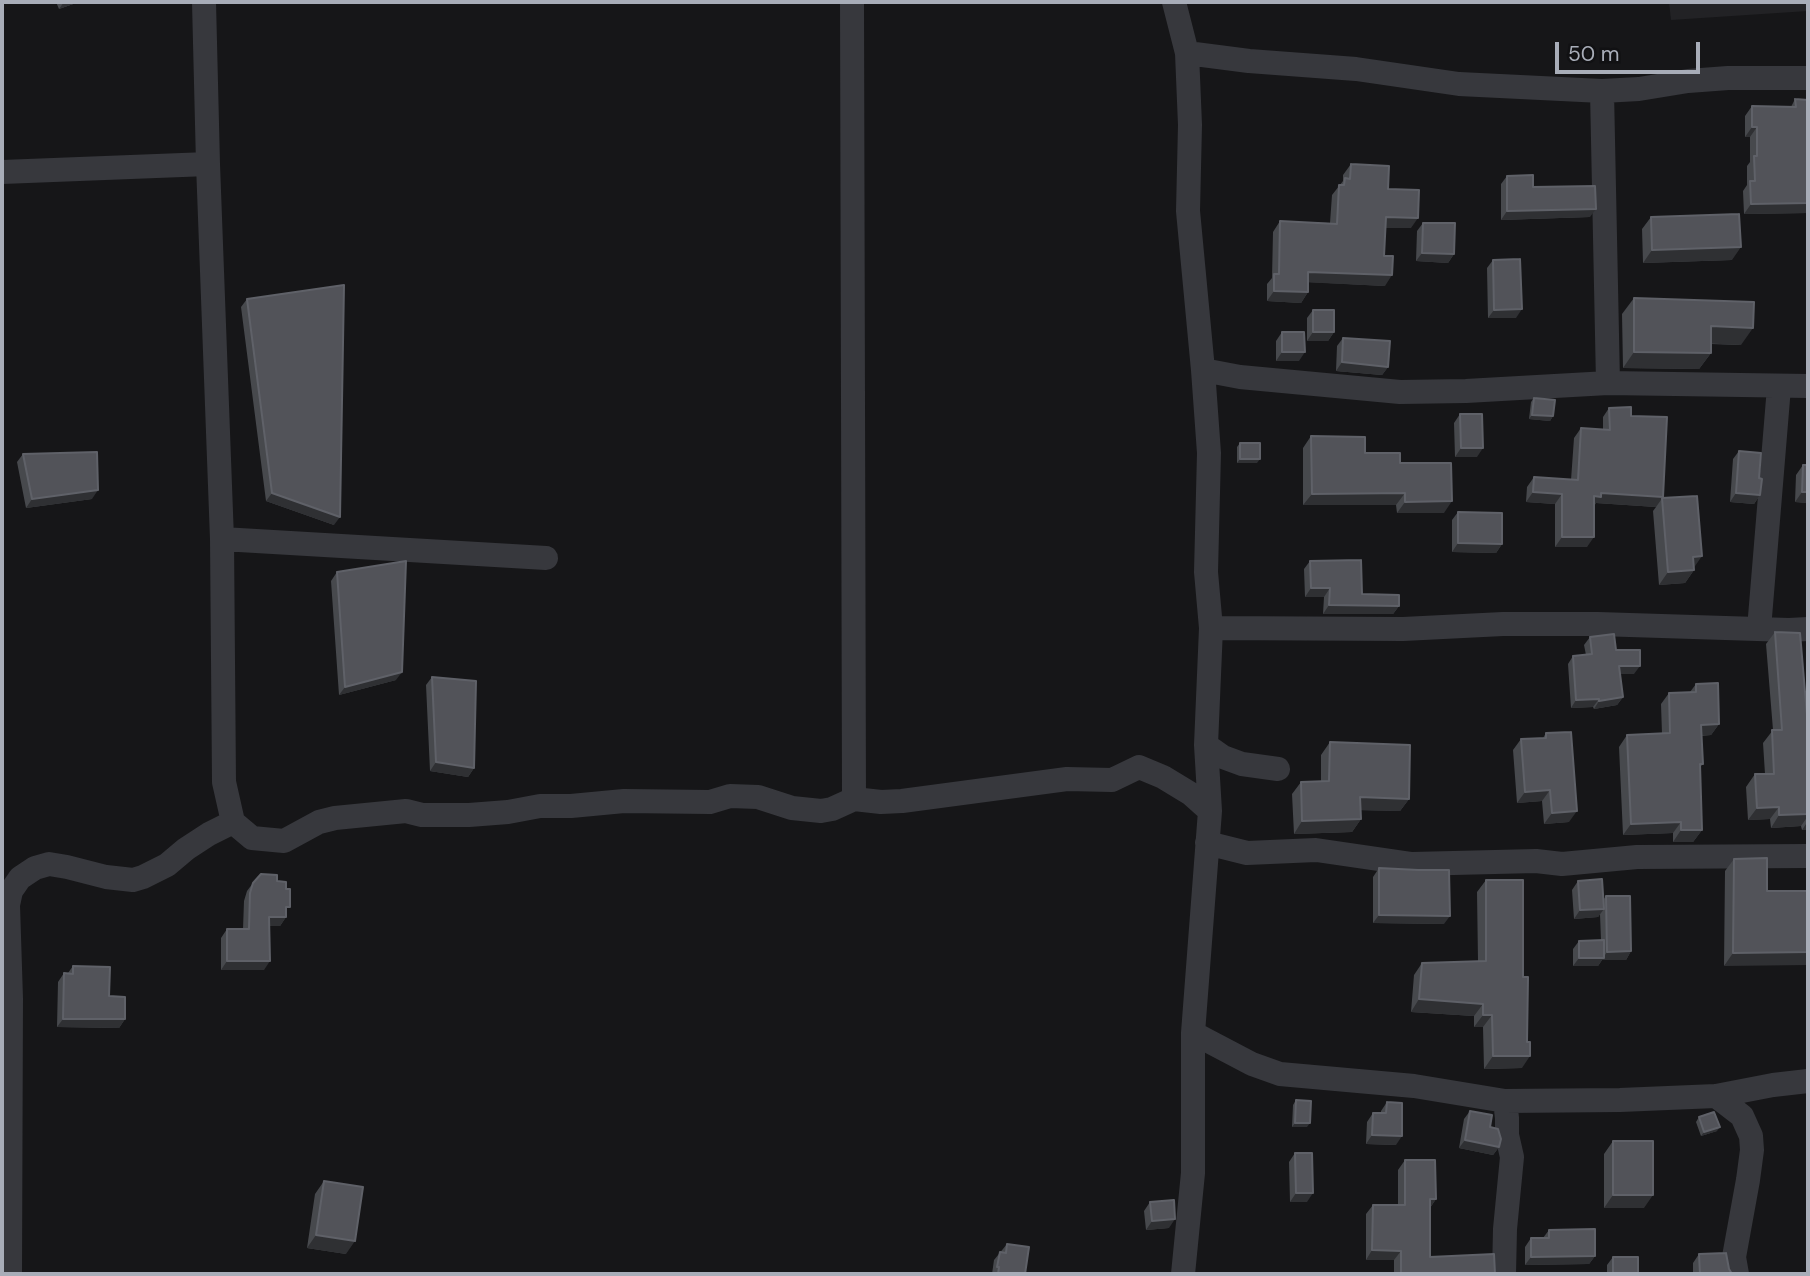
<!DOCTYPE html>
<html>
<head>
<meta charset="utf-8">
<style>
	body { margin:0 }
	#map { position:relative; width:1810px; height:1276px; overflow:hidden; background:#161618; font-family:"DM Sans",sans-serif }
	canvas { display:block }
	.frame { position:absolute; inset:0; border:4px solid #a8adb8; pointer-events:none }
	.scale { position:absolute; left:1555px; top:42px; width:145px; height:32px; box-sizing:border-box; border:4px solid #a8adb8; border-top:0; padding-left:9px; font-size:21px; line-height:24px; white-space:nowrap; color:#a8adb8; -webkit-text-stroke:5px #111113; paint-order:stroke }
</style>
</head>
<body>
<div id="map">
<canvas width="1810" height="1276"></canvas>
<div class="frame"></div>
<div class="scale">50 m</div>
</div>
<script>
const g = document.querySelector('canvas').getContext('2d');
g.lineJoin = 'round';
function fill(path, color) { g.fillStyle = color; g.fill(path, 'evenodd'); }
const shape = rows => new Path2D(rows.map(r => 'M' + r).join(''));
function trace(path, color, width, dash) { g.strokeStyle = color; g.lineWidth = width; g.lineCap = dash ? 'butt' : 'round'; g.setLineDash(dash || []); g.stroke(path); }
fill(shape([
	[1669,2,1808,2,1808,11,1671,20]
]), '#222225');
trace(shape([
	[204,2,208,164,222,539,224,782,233,822,252,838,284,841,319,822,335,818,406,811,422,815,469,815,508,812,540,806,571,806,624,801,710,802,730,796,758,797,792,808,821,811,832,809,854,799,881,802,902,801,1067,779,1112,780,1139,767,1163,777,1191,794,1210,811],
	[852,2,854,799],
	[1174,2,1187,53,1190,125,1188,211,1203,370,1209,453,1206,572,1211,628,1206,745,1210,811,1193,1033,1193,1173,1183,1274],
	[1187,53,1249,61,1356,69,1459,84,1602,91,1639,89,1688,81,1728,78,1808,78],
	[1602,91,1608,383],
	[2,172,208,164],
	[1203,370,1240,377,1400,392,1466,391,1608,383,1808,386],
	[222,539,546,558],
	[1211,628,1403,629,1503,624,1598,624,1789,630,1808,629],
	[1759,629,1779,387],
	[1206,745,1223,757,1242,764,1278,769],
	[1207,843,1247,853,1316,850,1412,864,1536,861,1562,864,1637,857,1808,856],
	[1193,1033,1252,1064,1280,1074,1414,1086,1505,1101,1620,1100,1716,1096,1773,1085,1808,1081],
	[1716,1096,1742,1116,1751,1136,1752,1150,1748,1180,1734,1257,1737,1274],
	[10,1274,11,999,8,905,11,891,20,878,35,868,49,864,67,867,106,877,133,880,143,877,167,865,186,849,209,834,233,822],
	[1504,1274,1505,1229,1512,1157,1507,1135,1507,1118,1505,1101]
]), '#37383d', 24);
fill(shape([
	[56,2,79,2,59,9],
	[1795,99,1808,100,1808,213,1744,214,1743,191,1747,185,1747,166,1750,162,1750,137,1745,137,1745,116,1752,106,1791,107],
	[1351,164,1388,189,1411,228,1385,228,1384,256,1385,286,1308,282,1308,292,1301,303,1267,301,1267,284,1272,278,1273,232,1280,221,1330,223,1332,195,1343,181,1343,175],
	[1507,176,1533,187,1590,217,1501,220,1501,184],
	[1651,217,1732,260,1643,263,1642,229],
	[1423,223,1454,254,1448,263,1416,261,1417,231],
	[1493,260,1516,318,1488,318,1487,268],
	[1634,298,1741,345,1711,344,1711,353,1699,369,1623,368,1622,314],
	[247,299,334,525,266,501,241,307],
	[1313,310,1334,332,1328,341,1307,341,1307,318],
	[1282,332,1299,361,1276,361,1276,341],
	[1343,338,1388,367,1382,375,1336,371,1337,346],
	[1534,398,1553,416,1550,421,1529,419,1531,402],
	[1609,408,1631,416,1662,498,1694,568,1694,570,1685,583,1659,585,1653,511,1656,507,1596,503,1594,506,1587,547,1555,547,1555,504,1526,502,1527,487,1534,477,1571,480,1574,438,1581,428,1603,430,1603,417],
	[1460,414,1477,457,1455,457,1454,423],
	[1311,436,1400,463,1444,513,1397,513,1396,505,1303,505,1303,448],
	[1240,443,1257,463,1237,463,1237,447],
	[1739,451,1759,478,1760,495,1754,504,1730,502,1733,459],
	[23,454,92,499,26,508,17,462],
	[1803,465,1808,465,1808,503,1795,502,1796,475],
	[1458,512,1502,544,1496,553,1452,552,1452,520],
	[1310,561,1362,594,1399,606,1393,614,1323,614,1324,597,1305,597,1304,569],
	[337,572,396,680,339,695,331,581],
	[1775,632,1808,727,1808,830,1802,830,1801,826,1771,828,1770,819,1748,820,1746,787,1755,774,1765,774,1763,743,1773,730,1766,644],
	[1590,637,1616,650,1634,674,1620,674,1623,697,1617,705,1594,709,1593,707,1571,708,1568,664,1573,656,1586,655,1584,645],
	[432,677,474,768,468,777,430,771,426,685],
	[1696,684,1719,724,1711,735,1701,736,1703,764,1700,767,1702,830,1693,842,1673,842,1673,833,1623,835,1619,747,1627,735,1662,734,1661,704,1669,693,1690,692],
	[1546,733,1569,822,1544,824,1542,801,1517,803,1513,750,1521,739,1543,738],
	[1330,742,1409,799,1400,811,1360,810,1361,819,1352,832,1294,834,1292,794,1301,782,1321,781,1321,755],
	[1734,859,1767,891,1808,891,1724,966,1725,871],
	[1379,868,1444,924,1373,923,1373,877],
	[1486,880,1522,1068,1484,1069,1483,1027,1474,1027,1474,1016,1411,1012,1414,975,1422,963,1478,961,1477,892],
	[277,881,286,913,286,917,280,926,269,926,264,970,221,970,221,938,227,929,243,929,244,901,247,891,253,883],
	[1578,881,1603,900,1606,896,1631,951,1626,960,1602,960,1598,966,1573,966,1573,949,1579,941,1601,940,1600,914,1598,917,1574,919,1572,890],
	[73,966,109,996,125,1019,119,1028,57,1027,58,982,64,973,68,973],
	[1296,1100,1307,1127,1292,1127,1293,1105],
	[1387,1102,1396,1145,1366,1144,1367,1122,1373,1113,1381,1113,1381,1111],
	[1470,1111,1490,1127,1499,1147,1493,1155,1459,1148,1464,1119],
	[1699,1117,1717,1131,1701,1136,1696,1122],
	[1613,1141,1644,1208,1604,1208,1604,1154],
	[1295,1153,1307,1202,1290,1202,1289,1162],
	[1405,1160,1436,1199,1430,1208,1430,1257,1495,1274,1394,1274,1394,1260,1366,1260,1366,1214,1373,1205,1398,1205,1398,1170],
	[324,1181,346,1254,307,1248,315,1194],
	[1150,1202,1169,1228,1146,1230,1144,1211],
	[1549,1230,1595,1256,1589,1264,1525,1265,1525,1247,1531,1238,1543,1238],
	[1007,1244,1025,1274,992,1274,994,1260],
	[1699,1254,1732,1274,1693,1274,1693,1263],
	[1613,1257,1638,1274,1607,1274,1607,1265]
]), '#47494d');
fill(shape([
	[64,2,79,2,59,9],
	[1752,127,1757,127,1750,137,1745,137],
	[1808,203,1808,213,1744,214,1751,204],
	[1596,209,1590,217,1501,220,1507,211],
	[1386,217,1418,218,1411,228,1379,228],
	[1741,247,1732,260,1643,263,1652,250],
	[1422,253,1454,254,1448,263,1416,261],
	[1308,272,1392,275,1385,286,1301,282],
	[1274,291,1308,292,1301,303,1267,301],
	[1522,309,1516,318,1488,318,1494,310],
	[1711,326,1753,328,1741,345,1700,343],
	[1313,332,1334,332,1328,341,1307,341],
	[1282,352,1305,352,1299,361,1276,361],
	[1634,352,1711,353,1699,369,1623,368],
	[1342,362,1388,367,1382,375,1336,371],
	[1532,415,1553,416,1550,421,1529,419],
	[1461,448,1483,448,1477,457,1455,457],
	[1240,459,1260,459,1257,463,1237,463],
	[98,490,92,499,26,508,32,499],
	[1533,492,1562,494,1555,504,1526,502],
	[1802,492,1808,492,1808,503,1795,502],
	[272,493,340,517,334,525,266,501],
	[1405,493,1396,505,1303,505,1312,494],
	[1601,493,1663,497,1656,507,1596,503,1594,506,1594,496],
	[1736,493,1760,495,1754,504,1730,502],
	[1452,501,1444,513,1397,513,1405,502],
	[1562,537,1594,537,1587,547,1555,547],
	[1458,543,1502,544,1496,553,1452,552],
	[1702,556,1693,569,1693,557],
	[1694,570,1685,583,1659,585,1668,572],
	[1311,588,1330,588,1324,597,1305,597],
	[1329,605,1399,606,1393,614,1323,614],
	[1619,666,1640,666,1634,674,1613,674],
	[402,672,396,680,339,695,345,687],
	[1623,697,1617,705,1594,709,1599,701],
	[1599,699,1593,707,1571,708,1576,700],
	[1719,724,1711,735,1693,736,1701,725],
	[436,762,474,768,468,777,430,771],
	[1550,790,1542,801,1517,803,1525,792],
	[1360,797,1409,799,1400,811,1351,810],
	[1779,807,1770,819,1748,820,1757,808],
	[1577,811,1569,822,1544,824,1552,813],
	[1808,814,1808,816,1801,826,1771,828,1779,815],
	[1361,819,1352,832,1294,834,1302,821],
	[1808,821,1808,830,1802,830],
	[1681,822,1673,833,1623,835,1631,824],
	[1681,830,1702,830,1693,842,1673,842],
	[1604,909,1598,917,1574,919,1580,910],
	[1379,915,1450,916,1444,924,1373,923],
	[269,917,286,917,280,926,263,926],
	[1631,951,1626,960,1602,960,1598,966,1573,966,1579,958,1603,958,1607,952],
	[1808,952,1808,965,1724,966,1733,953],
	[227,961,270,961,264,970,221,970],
	[1419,999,1483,1004,1474,1016,1411,1012],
	[1483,1015,1492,1015,1483,1027,1474,1027],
	[63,1019,125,1019,119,1028,57,1027],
	[1493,1056,1530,1056,1522,1068,1484,1069],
	[1295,1123,1310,1123,1307,1127,1292,1127],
	[1720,1127,1717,1131,1701,1136,1704,1132],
	[1372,1135,1402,1136,1396,1145,1366,1144],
	[1465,1140,1499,1147,1493,1155,1459,1148],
	[1296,1193,1313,1193,1307,1202,1290,1202],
	[1613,1195,1653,1195,1644,1208,1604,1208],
	[1430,1199,1436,1199,1429,1209],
	[1175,1219,1169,1228,1146,1230,1152,1221],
	[316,1235,355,1241,346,1254,307,1248],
	[1372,1250,1401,1251,1394,1260,1366,1260],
	[1595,1256,1589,1264,1525,1265,1531,1257]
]), '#2f3033');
const building = shape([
	[1795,99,1808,100,1808,203,1751,204,1750,181,1755,181,1754,156,1757,156,1757,127,1752,127,1752,106,1796,107,1795,99],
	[1351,164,1389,166,1388,189,1419,190,1418,218,1386,217,1384,256,1393,256,1392,275,1308,272,1308,292,1274,291,1274,274,1279,274,1280,221,1337,224,1339,185,1344,185,1345,178,1350,179,1351,164],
	[1533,175,1533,187,1595,186,1596,209,1507,211,1507,176,1533,175],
	[1739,214,1741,247,1652,250,1651,217,1739,214],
	[1423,223,1455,223,1454,254,1422,253,1423,223],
	[1520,259,1522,309,1494,310,1493,260,1520,259],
	[344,285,340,517,272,493,247,299,344,285],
	[1634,298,1754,302,1753,328,1711,326,1711,353,1634,352,1634,298],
	[1313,310,1334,310,1334,332,1313,332,1313,310],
	[1282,332,1304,332,1305,352,1282,352,1282,332],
	[1343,338,1390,341,1388,367,1342,362,1343,338],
	[1534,398,1555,400,1553,416,1532,415,1534,398],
	[1631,407,1631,416,1667,417,1663,497,1601,493,1601,497,1594,496,1594,537,1562,537,1562,494,1533,492,1534,477,1578,480,1581,428,1610,430,1609,408,1631,407],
	[1460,414,1482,414,1483,448,1461,448,1460,414],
	[1311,436,1365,437,1365,453,1400,453,1400,463,1451,463,1452,501,1405,502,1405,493,1312,494,1311,436],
	[1240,443,1260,443,1260,459,1240,459,1240,443],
	[1739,451,1761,453,1759,478,1762,479,1760,495,1736,493,1739,451],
	[97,452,98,490,32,499,23,454,97,452],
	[1803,465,1808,465,1808,492,1802,492,1803,465],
	[1697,496,1702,556,1693,557,1694,570,1668,572,1662,498,1697,496],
	[1458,512,1502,513,1502,544,1458,543,1458,512],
	[1361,560,1362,594,1399,595,1399,606,1329,605,1330,588,1311,588,1310,561,1361,560],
	[406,561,402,672,345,687,337,572,406,561],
	[1775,632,1800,633,1808,727,1808,814,1779,815,1779,807,1757,808,1755,774,1774,774,1772,730,1782,730,1775,632],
	[1614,634,1616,650,1640,650,1640,666,1619,666,1623,697,1599,701,1599,699,1576,700,1573,656,1592,654,1590,637,1614,634],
	[432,677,476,681,474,768,436,762,432,677],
	[1718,683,1719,724,1701,725,1703,764,1700,764,1702,830,1681,830,1681,822,1631,824,1627,735,1670,733,1669,693,1696,692,1696,684,1718,683],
	[1571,732,1577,811,1552,813,1550,790,1525,792,1521,739,1546,738,1546,733,1571,732],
	[1330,742,1410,745,1409,799,1360,797,1361,819,1302,821,1301,782,1329,781,1330,742],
	[1767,858,1767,891,1808,891,1808,952,1733,953,1734,859,1767,858],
	[1379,868,1418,870,1449,870,1450,916,1379,915,1379,868],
	[261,874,277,875,277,881,286,882,286,889,290,889,290,907,286,907,286,917,269,917,270,961,227,961,227,929,249,929,250,893,253,883,261,874],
	[1602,879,1604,909,1580,910,1578,881,1602,879],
	[1486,880,1523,880,1523,977,1528,977,1527,1042,1530,1042,1530,1056,1493,1056,1492,1015,1483,1015,1483,1004,1419,999,1422,963,1486,961,1486,880],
	[1606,896,1630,896,1631,951,1607,952,1606,896],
	[1604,940,1604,958,1579,958,1579,941,1604,940],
	[73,966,110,967,109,996,125,997,125,1019,63,1019,64,973,73,974,73,966],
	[1296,1100,1311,1101,1310,1123,1295,1123,1296,1100],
	[1387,1102,1402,1103,1402,1136,1372,1135,1373,1113,1386,1113,1387,1102],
	[1470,1111,1492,1115,1490,1127,1498,1129,1501,1139,1499,1147,1465,1140,1470,1111],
	[1714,1112,1720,1127,1704,1132,1699,1117,1714,1112],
	[1613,1141,1653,1141,1653,1195,1613,1195,1613,1141],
	[1295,1153,1312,1153,1313,1193,1296,1193,1295,1153],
	[1405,1160,1435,1160,1436,1199,1430,1199,1430,1257,1494,1254,1495,1274,1401,1274,1401,1251,1372,1250,1373,1205,1405,1205,1405,1160],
	[324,1181,363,1187,355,1241,316,1235,324,1181],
	[1174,1200,1175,1219,1152,1221,1150,1202,1174,1200],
	[1595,1229,1595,1256,1531,1257,1531,1238,1549,1238,1549,1230,1595,1229],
	[1007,1244,1029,1247,1025,1274,998,1274,999,1267,997,1267,1000,1252,1006,1253,1007,1244],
	[1726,1253,1729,1269,1732,1274,1700,1274,1699,1254,1726,1253],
	[1613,1257,1638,1257,1638,1274,1613,1274,1613,1257]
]);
fill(building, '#525359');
trace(building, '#5f6168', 2);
</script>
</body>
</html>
